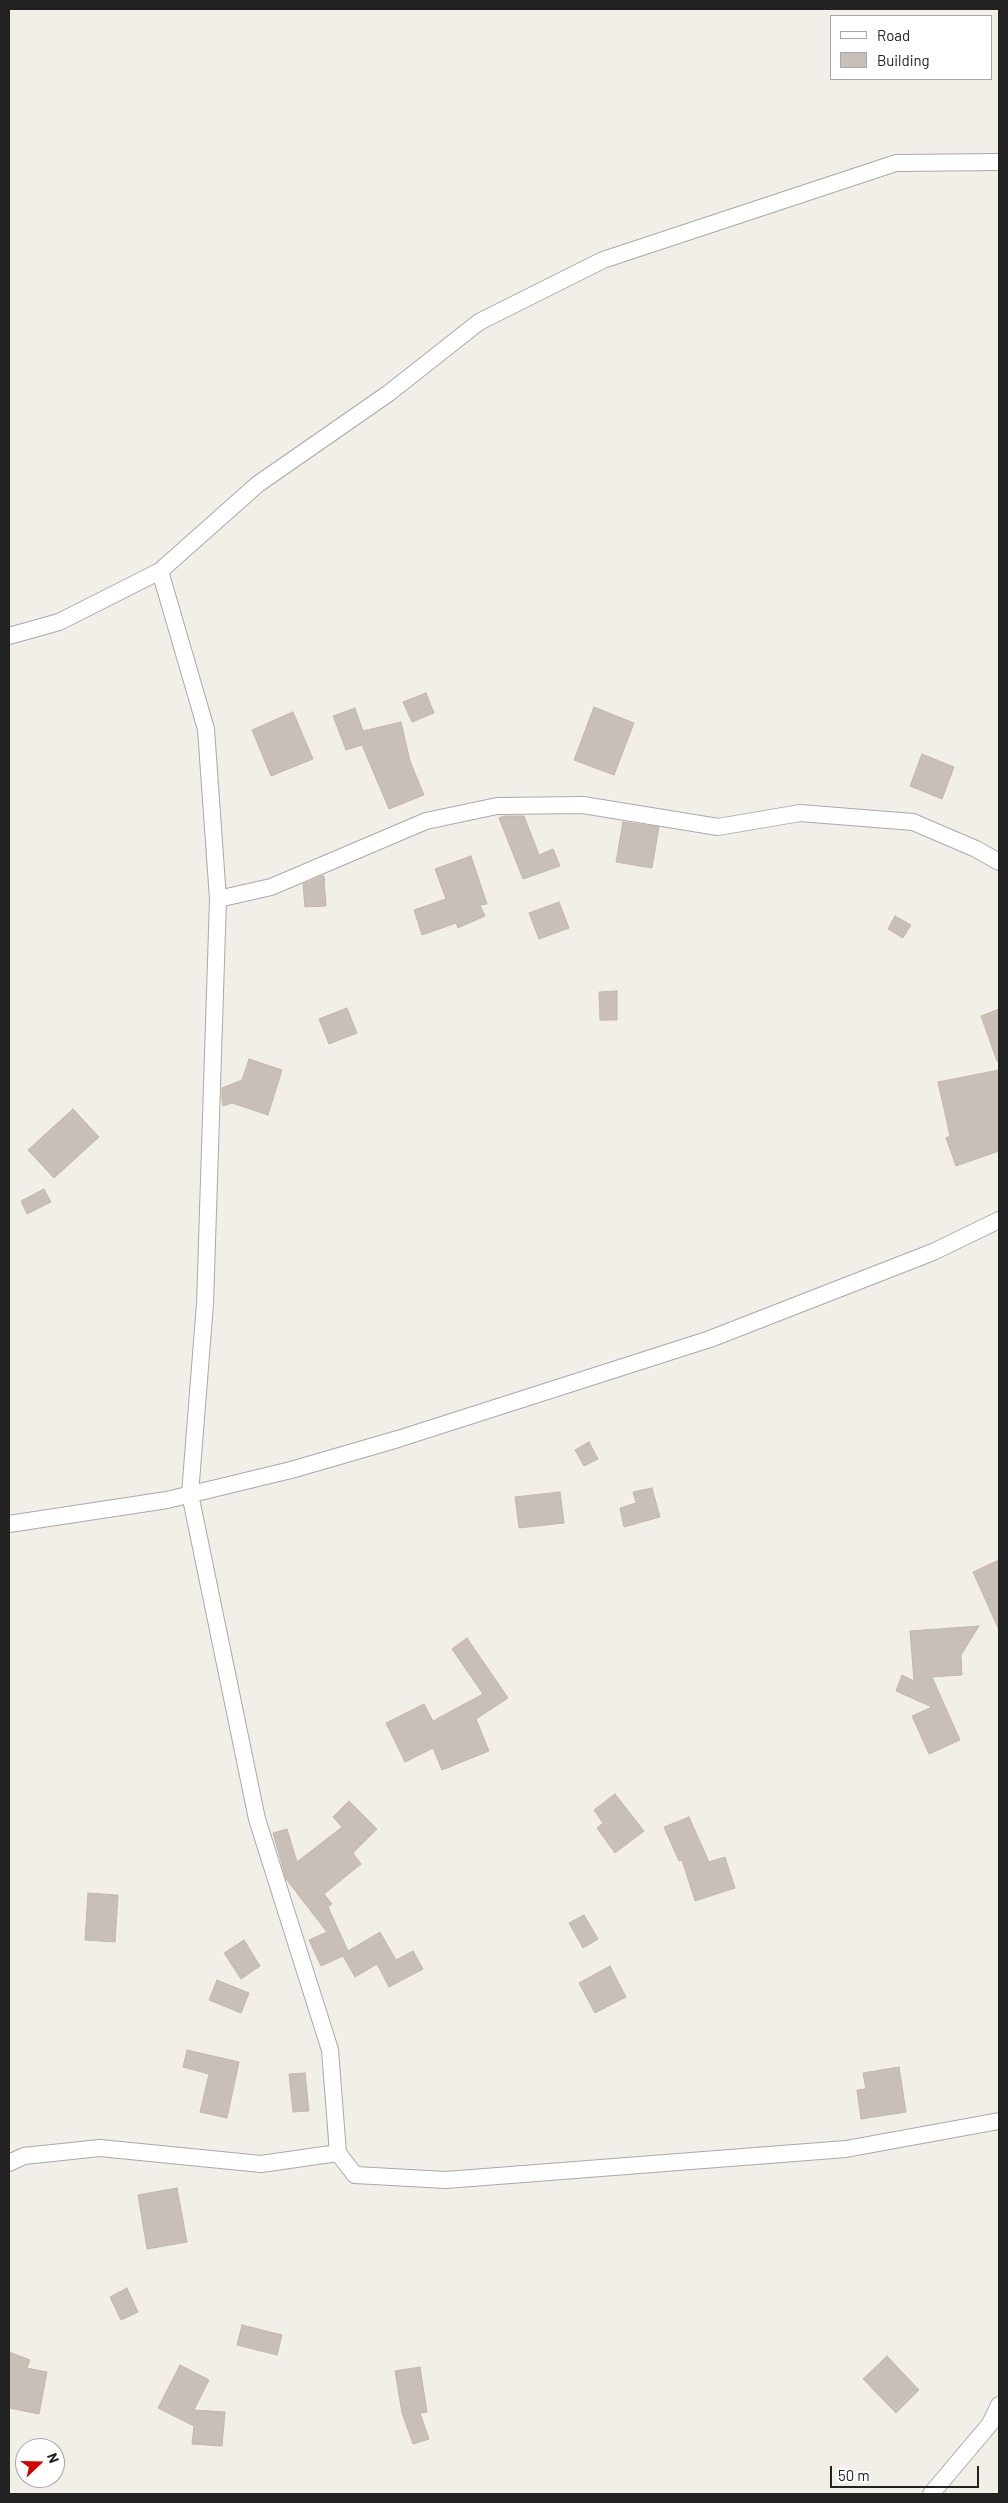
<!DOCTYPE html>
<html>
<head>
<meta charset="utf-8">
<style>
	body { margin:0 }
	#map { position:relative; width:1008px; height:2503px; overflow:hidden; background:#f2efe9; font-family:Barlow,sans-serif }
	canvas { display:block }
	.frame { position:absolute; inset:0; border:10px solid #222; pointer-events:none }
	.legend { position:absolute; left:830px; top:15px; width:162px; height:65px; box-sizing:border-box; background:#fff; border:1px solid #a7a7a7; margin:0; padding:6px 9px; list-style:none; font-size:15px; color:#222 }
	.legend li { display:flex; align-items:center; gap:10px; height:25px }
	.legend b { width:25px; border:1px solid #a7a7a7 }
	.north { position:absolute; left:15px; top:2438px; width:50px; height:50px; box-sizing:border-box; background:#fff; border:1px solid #a7a7a7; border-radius:50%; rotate:69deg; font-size:14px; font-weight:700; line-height:20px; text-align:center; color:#222 }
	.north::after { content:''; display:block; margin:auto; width:18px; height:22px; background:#d40000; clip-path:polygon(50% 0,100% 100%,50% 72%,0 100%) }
	.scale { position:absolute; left:830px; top:2466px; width:149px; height:22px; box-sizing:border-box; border:2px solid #222; border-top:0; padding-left:6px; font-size:15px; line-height:18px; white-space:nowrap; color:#222; -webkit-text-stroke:4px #fff; paint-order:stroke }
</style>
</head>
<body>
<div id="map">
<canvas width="1008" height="2503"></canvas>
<div class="frame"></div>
<ul class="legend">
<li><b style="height:6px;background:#fff"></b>Road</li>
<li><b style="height:14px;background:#c7bfb8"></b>Building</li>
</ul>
<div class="north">N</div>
<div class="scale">50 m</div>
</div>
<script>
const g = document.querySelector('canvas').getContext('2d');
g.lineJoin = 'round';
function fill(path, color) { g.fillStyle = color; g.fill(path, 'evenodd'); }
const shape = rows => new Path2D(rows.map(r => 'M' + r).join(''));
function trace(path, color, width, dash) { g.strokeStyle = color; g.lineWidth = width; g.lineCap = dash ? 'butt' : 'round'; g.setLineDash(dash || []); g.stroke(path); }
const building = shape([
	[426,693,434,713,412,722,403,702,426,693],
	[594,707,634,723,614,775,574,760,594,707],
	[355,708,363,731,401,722,410,761,424,795,389,809,362,745,346,750,333,716,355,708],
	[293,712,313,759,271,776,252,730,293,712],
	[922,754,954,767,942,799,910,786,922,754],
	[504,816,524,816,539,855,553,849,560,866,523,879,499,818,504,816],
	[623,822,659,827,652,868,616,862,623,822],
	[471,856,487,904,480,905,485,916,458,928,456,923,422,935,414,910,446,899,435,869,471,856],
	[322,876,324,876,326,906,305,907,303,884,322,876],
	[559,902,569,928,539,939,529,913,559,902],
	[895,916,911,925,903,938,888,929,895,916],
	[617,991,617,1020,600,1020,599,992,617,991],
	[347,1008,357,1033,329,1044,319,1019,347,1008],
	[999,1009,999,1061,997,1061,981,1016,999,1009],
	[249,1059,282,1070,268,1115,232,1103,223,1106,222,1101,222,1088,242,1080,249,1059],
	[999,1070,999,1151,956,1166,946,1138,950,1136,938,1082,999,1070],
	[73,1109,99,1137,54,1178,28,1150,73,1109],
	[44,1189,51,1202,27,1214,21,1201,44,1189],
	[589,1442,598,1459,584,1466,575,1450,589,1442],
	[652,1488,660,1517,624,1527,620,1508,636,1503,633,1492,652,1488],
	[560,1492,564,1523,519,1528,515,1497,560,1492],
	[999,1560,999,1630,973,1572,999,1560],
	[979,1626,961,1655,962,1675,932,1677,960,1740,929,1754,912,1716,932,1707,896,1691,902,1675,914,1681,910,1631,979,1626],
	[467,1638,508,1698,476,1719,489,1751,442,1770,433,1748,405,1762,386,1723,424,1704,433,1721,483,1694,452,1649,467,1638],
	[615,1794,644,1831,615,1853,597,1828,603,1823,594,1810,615,1794],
	[349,1801,377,1829,353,1853,361,1864,324,1894,332,1904,328,1907,348,1951,380,1932,396,1960,413,1951,423,1969,389,1987,377,1964,355,1977,343,1956,321,1966,309,1940,327,1932,286,1879,273,1833,287,1829,297,1862,342,1827,333,1817,349,1801],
	[689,1817,709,1862,725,1857,735,1888,695,1901,682,1860,679,1861,664,1827,689,1817],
	[88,1893,118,1895,115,1942,85,1940,88,1893],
	[584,1915,598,1939,583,1948,569,1923,584,1915],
	[244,1940,260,1966,241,1979,224,1953,244,1940],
	[610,1966,626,1997,595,2013,579,1983,610,1966],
	[217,1980,249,1993,241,2013,209,2000,217,1980],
	[187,2050,239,2062,227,2118,200,2112,209,2074,183,2067,187,2050],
	[899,2067,906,2112,861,2119,857,2090,866,2089,863,2073,899,2067],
	[305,2073,309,2111,293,2112,289,2074,305,2073],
	[177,2188,187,2242,147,2249,138,2195,177,2188],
	[127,2288,138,2312,121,2320,110,2297,127,2288],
	[242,2325,282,2335,277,2355,237,2345,242,2325],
	[9,2352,30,2360,27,2368,47,2372,39,2414,9,2408,9,2352],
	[887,2356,919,2390,896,2413,863,2379,887,2356],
	[180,2365,209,2380,194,2410,225,2412,222,2446,192,2444,194,2426,158,2408,180,2365],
	[420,2367,427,2412,420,2413,429,2439,413,2444,402,2413,395,2371,420,2367]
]);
fill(building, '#c7bfb8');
trace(building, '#c4b6ab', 1);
const minor = shape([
	[160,571,206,729,218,899,205,1304,190,1494,257,1819,330,2050,338,2153,355,2175,446,2180,846,2149,999,2121],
	[9,636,59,622,160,571,258,484,389,393,479,322,603,260,896,163,999,162],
	[218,899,271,887,426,821,497,806,583,805,718,827,800,813,913,822,976,849,999,862],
	[9,1524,167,1500,291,1470,398,1439,710,1339,933,1252,999,1220],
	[9,2163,24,2156,100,2148,261,2164,338,2153],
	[931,2494,990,2424,999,2405]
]);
trace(minor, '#a9a9a9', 18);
trace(minor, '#fff', 16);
</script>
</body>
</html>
